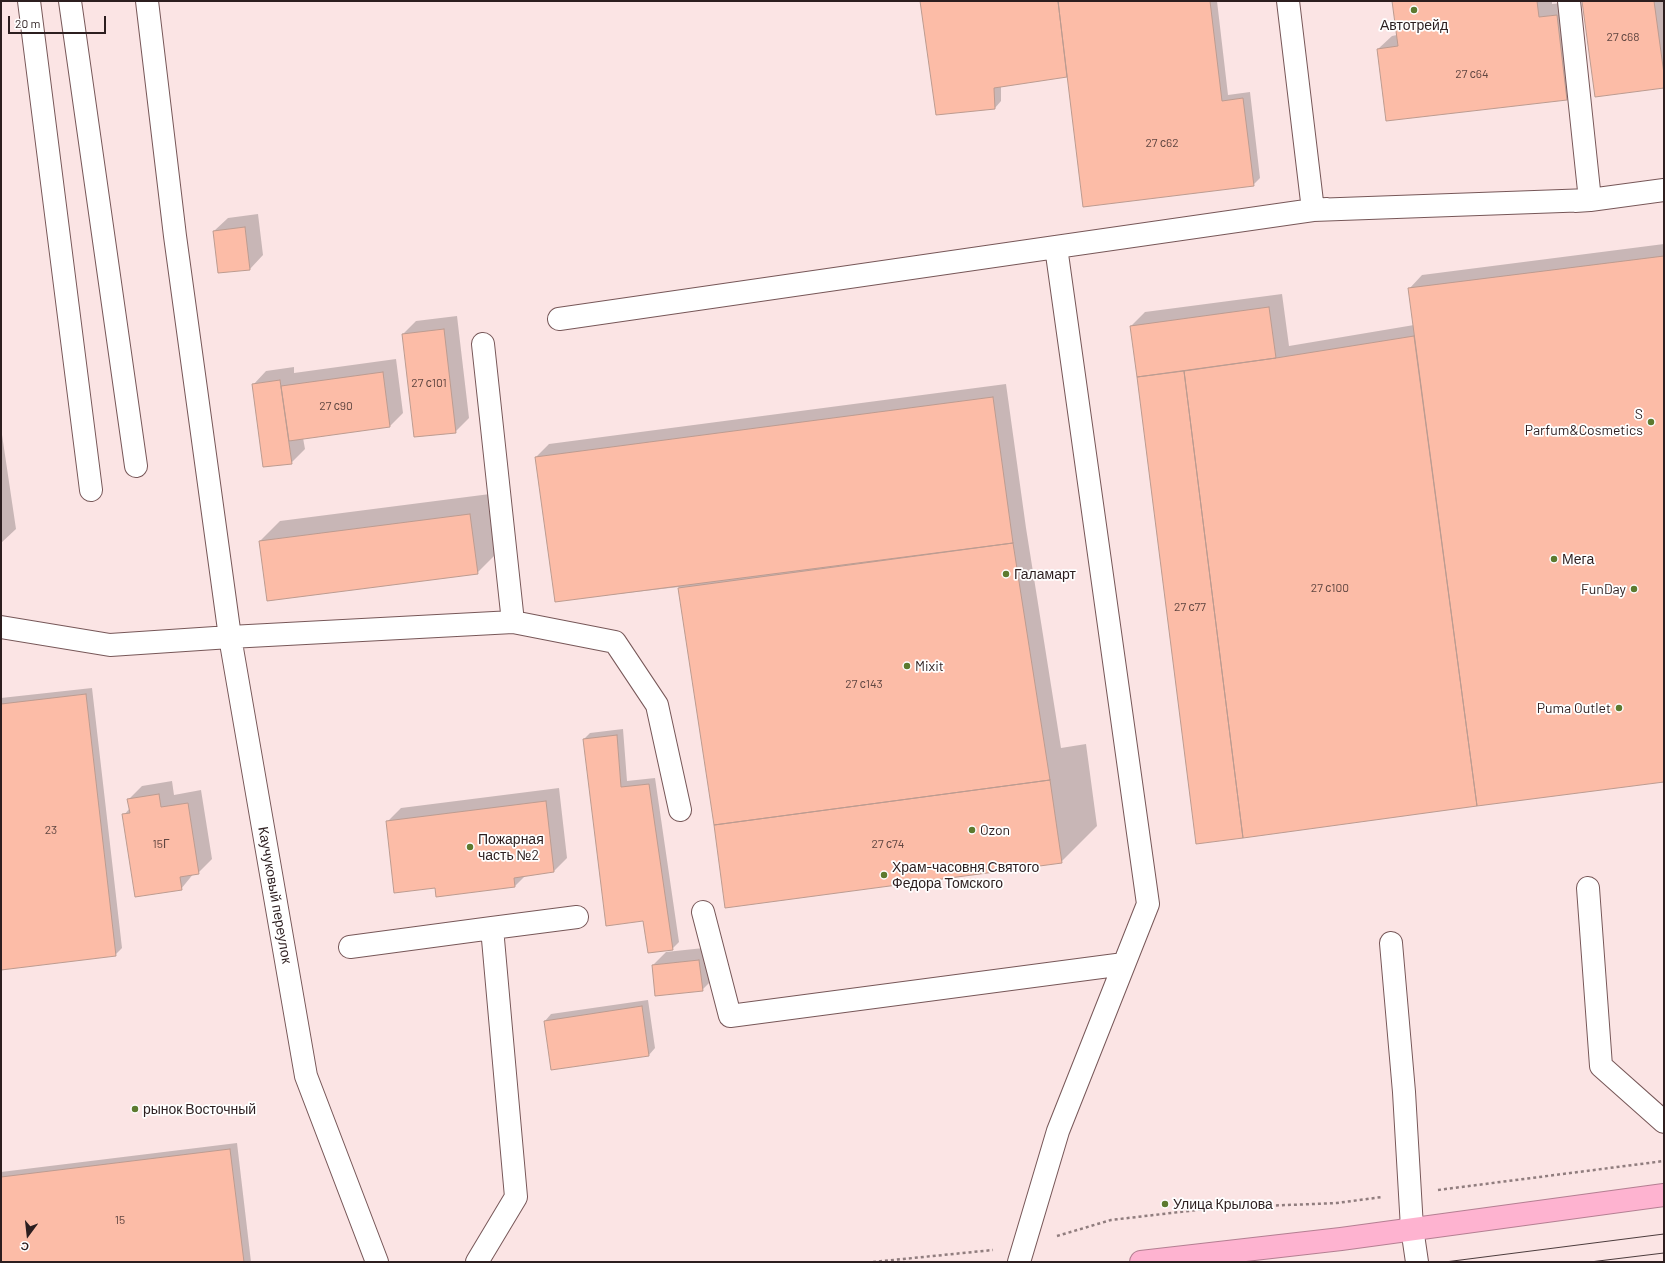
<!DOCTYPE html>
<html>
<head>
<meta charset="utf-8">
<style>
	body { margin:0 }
	#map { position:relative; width:1665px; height:1263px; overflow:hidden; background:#fbe4e4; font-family:Barlow,sans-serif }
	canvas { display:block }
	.frame { position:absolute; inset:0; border:2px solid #2c1e1f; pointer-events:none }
	.north { position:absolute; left:8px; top:1215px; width:40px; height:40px; -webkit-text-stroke:3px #fff; paint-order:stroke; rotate:195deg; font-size:11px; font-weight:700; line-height:16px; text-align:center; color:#2c1e1f }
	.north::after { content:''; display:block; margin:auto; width:14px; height:18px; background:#2c1e1f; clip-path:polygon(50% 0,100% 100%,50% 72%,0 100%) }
	.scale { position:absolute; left:8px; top:16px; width:98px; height:18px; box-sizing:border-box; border:2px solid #2c1e1f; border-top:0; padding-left:5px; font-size:12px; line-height:14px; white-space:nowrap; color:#2c1e1f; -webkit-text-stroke:3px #fff; paint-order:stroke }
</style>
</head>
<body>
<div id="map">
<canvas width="1665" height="1263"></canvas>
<div class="frame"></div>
<div class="north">С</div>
<div class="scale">20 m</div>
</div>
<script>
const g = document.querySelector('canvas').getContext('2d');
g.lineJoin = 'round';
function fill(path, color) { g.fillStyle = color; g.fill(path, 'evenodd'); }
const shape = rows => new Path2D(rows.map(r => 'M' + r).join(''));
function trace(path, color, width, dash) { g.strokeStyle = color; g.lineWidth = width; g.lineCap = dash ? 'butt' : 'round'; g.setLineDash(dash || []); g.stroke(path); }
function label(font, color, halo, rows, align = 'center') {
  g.font = font + ' Barlow,sans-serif'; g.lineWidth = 3.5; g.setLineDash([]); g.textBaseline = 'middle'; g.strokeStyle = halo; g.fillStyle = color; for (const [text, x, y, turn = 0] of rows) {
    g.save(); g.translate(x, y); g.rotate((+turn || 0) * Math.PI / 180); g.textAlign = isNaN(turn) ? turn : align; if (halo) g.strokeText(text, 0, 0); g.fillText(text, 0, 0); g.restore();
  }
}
fill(shape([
	[921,1,1217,1,1228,95,1250,92,1260,178,1253,185,1068,76,1001,86,1001,101,995,108],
	[1393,1,1552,1,1552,4,1570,2,1580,85,1567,99,1378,49,1392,36,1397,35],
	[1583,1,1664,1,1664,87],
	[258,214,263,255,250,269,214,231,228,218],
	[1664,244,1664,781,1197,843,1131,326,1145,312,1282,294,1289,346,1414,325,1409,289,1422,275],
	[457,316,469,418,455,432,403,334,416,321],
	[396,359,403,413,390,426,303,438,305,449,291,463,253,385,266,371,294,367,294,373],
	[1006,384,1026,528,1061,748,1086,744,1097,826,1061,862,715,824,679,587,556,601,536,457,549,444],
	[1,428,16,529,1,543],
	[490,494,497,553,477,573,260,541,280,521],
	[92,688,122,948,115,955,1,969,1,698],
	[623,729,627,781,655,778,679,942,672,949,644,920,584,739,590,733],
	[172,781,174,795,201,790,212,859,198,873,194,873,181,889,124,815,130,808,129,799,142,786],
	[559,788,567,858,554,871,526,875,515,886,436,887,387,822,401,808],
	[713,947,716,976,702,990,653,965,666,952],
	[648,1000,655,1048,649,1055,545,1021,551,1014],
	[237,1143,251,1262,1,1262,1,1172]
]), '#0003');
const building = shape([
	[920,1,1058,1,1067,77,994,88,995,109,936,115,920,1],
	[1058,1,1210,1,1222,101,1243,98,1254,186,1083,207,1058,1],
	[1392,1,1537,1,1539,17,1557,15,1567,100,1386,121,1377,49,1398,46,1392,1],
	[1582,1,1654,1,1664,74,1664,88,1595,97,1582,1],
	[245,227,250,270,218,273,213,231,245,227],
	[1664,256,1664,782,1477,806,1408,288,1664,256],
	[1269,307,1276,358,1137,377,1130,326,1269,307],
	[444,329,456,433,414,437,402,334,444,329],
	[1414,336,1477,806,1243,838,1184,371,1276,358,1414,336],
	[1184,371,1243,838,1196,844,1137,377,1184,371],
	[383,372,390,427,289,441,281,386,383,372],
	[280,380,292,464,263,467,252,384,280,380],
	[993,397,1013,543,555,602,535,457,993,397],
	[470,514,478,574,267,601,259,541,470,514],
	[1013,543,1050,780,714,825,678,588,1013,543],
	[86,694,116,956,1,970,1,704,86,694],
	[617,735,621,787,649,784,673,950,648,953,643,921,606,926,583,739,617,735],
	[1050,780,1062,863,725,908,714,825,1050,780],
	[159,794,161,807,188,803,199,874,180,877,182,890,135,897,122,814,130,813,127,799,159,794],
	[546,801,554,872,514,878,515,887,436,897,435,888,394,893,386,821,546,801],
	[699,960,703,991,655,996,652,965,699,960],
	[642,1006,649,1056,551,1070,544,1021,642,1006],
	[230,1149,244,1262,1,1262,1,1177,230,1149]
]);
fill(building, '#fcbca7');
trace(building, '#bc9b90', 1);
const minor = shape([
	[29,1,91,490],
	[70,1,136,466],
	[147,1,175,236,230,637,513,622,615,642,657,705,680,810],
	[1288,1,1313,210,1327,209],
	[1569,1,1590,200,1575,201],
	[559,319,1056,247],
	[483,344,513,622],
	[1,627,110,645,230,637,306,1076,377,1262],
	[1588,888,1601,1066,1664,1122],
	[703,912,730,1016,1124,964],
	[492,928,577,917],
	[1391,943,1404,1092,1412,1228,1417,1262],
	[350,947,492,928,516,1197,477,1262],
	[1019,1262,1058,1131,1148,904,1056,247,1313,210,1590,200,1664,190]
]);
const highway = shape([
	[1141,1262,1341,1239,1664,1195]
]);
trace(minor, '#775758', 24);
trace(highway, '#b47f92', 24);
trace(shape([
	[1438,1190,1664,1161],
	[1057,1236,1111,1220,1214,1208,1337,1203,1382,1197],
	[873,1262,993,1250]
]), '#907d7e', 2.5, [3, 3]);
trace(minor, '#fff', 22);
trace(highway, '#feb3d0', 22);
trace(shape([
	[1445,1262,1664,1234],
	[1590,1262,1664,1253]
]), '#4c3c3d', 1);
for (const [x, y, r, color] of [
	[1414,10,4,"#5c7a2f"],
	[1651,422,4,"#5c7a2f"],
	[1554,559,4,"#5c7a2f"],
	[1006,574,4,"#5c7a2f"],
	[1634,589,4,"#5c7a2f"],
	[907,666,4,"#5c7a2f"],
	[1619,708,4,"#5c7a2f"],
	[972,830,4,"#5c7a2f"],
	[470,847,4,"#5c7a2f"],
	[884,875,4,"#5c7a2f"],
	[135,1109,4,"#5c7a2f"],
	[1165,1204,4,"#5c7a2f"]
]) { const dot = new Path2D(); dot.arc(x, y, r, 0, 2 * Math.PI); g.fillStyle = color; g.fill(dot); trace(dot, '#fff', 1.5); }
label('12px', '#604641', null, [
	["27 с68",1623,37],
	["27 с64",1472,74],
	["27 с62",1162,143],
	["27 с101",429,383],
	["27 с90",336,406],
	["27 с100",1330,588],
	["27 с77",1190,607],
	["27 с143",864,684],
	["23",51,830],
	["15Г",161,844],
	["27 с74",888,844],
	["15",120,1220]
]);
label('14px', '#2c1e1f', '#fff', [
	["Автотрейд",1414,25,"center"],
	["S",1643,414,"right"],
	["Parfum&Cosmetics",1643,430,"right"],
	["Мега",1562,559],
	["Галамарт",1014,574],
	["FunDay",1626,589,"right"],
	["Mixit",915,666],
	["Puma Outlet",1611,708,"right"],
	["Ozon",980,830],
	["Пожарная",478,839],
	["часть №2",478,855],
	["Храм-часовня Святого",892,867],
	["Федора Томского",892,883],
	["рынок Восточный",143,1109],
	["Улица Крылова",1173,1204]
], 'left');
label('14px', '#2c1e1f', '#fff', [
	["Каучуковый переулок",275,895,80]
]);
</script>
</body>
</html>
